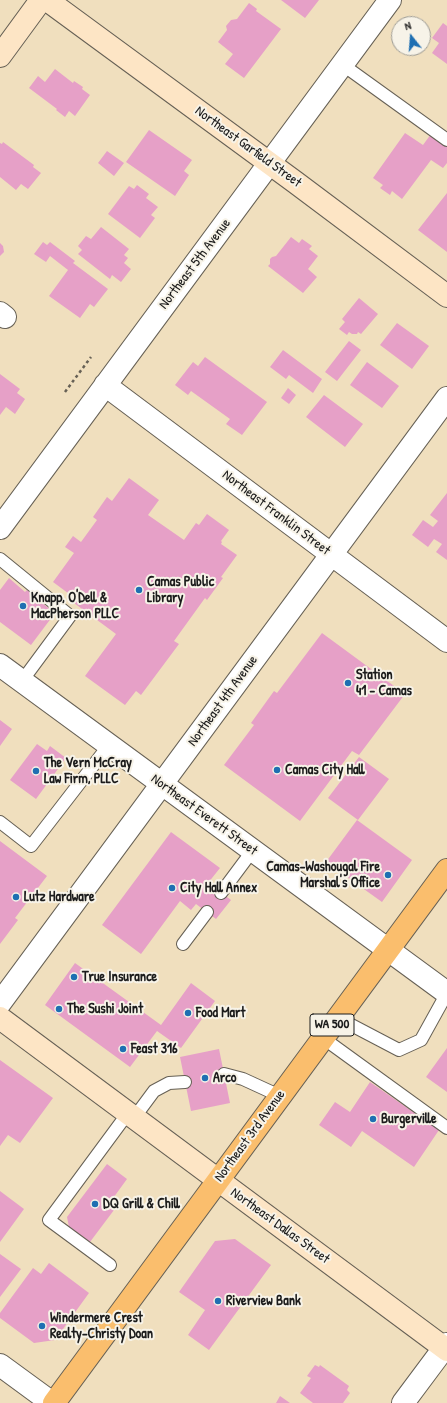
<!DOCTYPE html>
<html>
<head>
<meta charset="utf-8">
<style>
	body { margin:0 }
	#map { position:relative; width:447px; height:1403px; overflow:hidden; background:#f0dfbe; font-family:"Patrick Hand",sans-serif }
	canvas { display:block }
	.north { position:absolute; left:391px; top:16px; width:40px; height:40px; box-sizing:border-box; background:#f7f3e8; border:1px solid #9f9d96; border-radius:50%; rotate:343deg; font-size:11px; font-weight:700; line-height:16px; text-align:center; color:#1c1c1c }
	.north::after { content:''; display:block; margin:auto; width:14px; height:18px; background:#1f6fb2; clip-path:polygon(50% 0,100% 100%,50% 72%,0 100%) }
</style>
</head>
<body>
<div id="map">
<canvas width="447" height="1403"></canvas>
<div class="north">N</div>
</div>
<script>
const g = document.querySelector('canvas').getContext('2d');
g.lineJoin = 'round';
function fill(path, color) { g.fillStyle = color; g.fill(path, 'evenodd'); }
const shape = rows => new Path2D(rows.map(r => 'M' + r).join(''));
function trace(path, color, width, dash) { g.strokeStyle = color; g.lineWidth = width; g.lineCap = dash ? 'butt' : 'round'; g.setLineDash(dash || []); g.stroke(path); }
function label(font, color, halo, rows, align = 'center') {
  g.font = font + ' "Patrick Hand",sans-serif'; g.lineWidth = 4; g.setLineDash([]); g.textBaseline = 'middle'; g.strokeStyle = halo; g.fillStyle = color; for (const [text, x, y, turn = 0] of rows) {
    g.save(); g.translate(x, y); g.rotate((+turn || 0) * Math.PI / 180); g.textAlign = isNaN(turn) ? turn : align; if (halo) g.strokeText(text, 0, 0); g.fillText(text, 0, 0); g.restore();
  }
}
fill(shape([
	[281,0,319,0,305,18],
	[249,3,257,9,256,11,281,29,244,78,225,64,233,54,218,42,227,30,226,26,231,20,237,19],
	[443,23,447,26,447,64,432,53,439,43,432,38],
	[55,69,73,83,74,81,83,87,82,89,90,95,75,116,69,111,65,117,56,110,57,109,29,88,38,76,45,82],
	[149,130,192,160,184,171,189,175,175,196,126,162],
	[405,133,423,145,431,134,447,146,447,163,443,168,431,160,402,199,392,191,390,195,380,188,383,185,373,178],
	[3,142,34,165,33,167,41,173,28,189,21,184,16,190,0,177,0,143,2,144],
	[107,151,124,163,114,176,98,163],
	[137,185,149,194,146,198,158,207,151,215,155,218,140,238,108,214,129,186,134,189],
	[447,193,447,252,418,230],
	[101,227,129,249,124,255,128,258,124,263,131,269,121,282,112,275,110,279,78,254,82,250,78,246,86,236,91,239],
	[291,237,299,243,302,239,312,246,309,249,318,256,308,269,317,277,303,293,268,266,270,264,270,259,272,257,276,256],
	[43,242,47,245,50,242,75,261,73,263,108,289,94,307,90,304,80,318,49,296,68,270,50,256,46,262,34,254],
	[0,243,3,246,4,252,0,256],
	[359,298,378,314,361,334,358,332,357,334,352,334,349,332,347,335,339,329,345,322,342,319],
	[397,323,429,346,412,369,380,345],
	[349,341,361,350,337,381,325,372],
	[283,350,322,379,313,393,289,375,286,379,270,367],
	[205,357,267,402,242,435,226,424,230,419,191,391,188,395,175,385,193,362,198,366],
	[367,362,399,386,382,408,350,385],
	[0,374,20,389,17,393,25,399,15,414,6,407,0,415],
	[288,388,296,395,289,404,281,398],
	[324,395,363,424,345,447,306,417],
	[129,478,159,500,148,515,184,540,196,523,199,525,207,514,229,530,221,541,222,542,221,544,237,555,221,577,223,578,207,600,205,598,174,641,179,644,141,695,136,691,125,705,85,676,116,634,74,603,76,599,53,582,74,553,65,547,73,536,81,542,97,520,93,517,107,497,112,501],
	[447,493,447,560,436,552,442,544,434,539,428,547,412,535,423,520,433,527,438,521,430,515],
	[9,578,25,592,27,590,39,598,37,599,55,613,31,645,0,622,0,590],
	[322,633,405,694,359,755,352,751,300,821,224,765,254,725,251,723,274,691,277,693],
	[0,720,12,729,0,746],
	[37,744,47,751,50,746,66,758,36,799,10,780],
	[359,757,389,779,358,820,328,798],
	[357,820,412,860,382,902,326,862],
	[171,832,220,868,208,883,231,900,216,919,196,904,191,910,180,901,141,954,102,925],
	[0,841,47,876,15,918,18,920,0,944],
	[75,963,161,1025,191,983,215,1001,181,1048,157,1031,130,1067,45,1005],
	[447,1048,447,1092,426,1077],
	[219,1049,230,1103,191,1111,180,1057],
	[0,1060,53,1098,20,1143,8,1135,0,1146],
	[370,1082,439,1130,414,1167,362,1131,351,1147,319,1125,335,1102,350,1112],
	[107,1164,127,1179,111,1201,117,1206,90,1242,69,1227,67,1217],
	[0,1191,24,1209,0,1242],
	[235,1239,271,1265,209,1350,188,1335,205,1310,179,1292,215,1241],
	[0,1254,21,1269,0,1297],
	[49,1263,89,1293,55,1340,34,1343,0,1318,0,1313,33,1268,41,1274],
	[315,1365,319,1367,320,1365,349,1386,347,1390,350,1393,343,1403,313,1403,300,1393,311,1378,307,1376],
	[280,1396,290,1403,276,1403]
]), '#e6a0c7');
const lane = shape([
	[343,65,447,140],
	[0,559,70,616,22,681],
	[0,822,31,846,109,745],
	[221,893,253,850],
	[183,944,207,912],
	[338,1018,399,1050,421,1040,447,993],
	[323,1038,447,1128],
	[224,1074,243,1079,280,1096],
	[134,1118,154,1091,169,1083,185,1082],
	[110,1265,49,1220,128,1113]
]);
const street = shape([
	[0,313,5,317],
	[105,385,447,641],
	[0,528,390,0],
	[0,665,447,993],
	[0,1003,447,398],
	[0,1365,52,1403],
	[403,1403,447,1344]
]);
const secondary = shape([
	[47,0,295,182,447,296],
	[0,56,41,0],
	[0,1018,447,1350]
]);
const primary = shape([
	[54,1403,447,870]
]);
trace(lane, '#666055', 14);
trace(street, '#666055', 24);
trace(secondary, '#666055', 24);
trace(primary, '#666055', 24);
trace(shape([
	[65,392,91,357]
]), '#666055', 2.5, [3, 3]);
trace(lane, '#fff', 12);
trace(street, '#fff', 22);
trace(secondary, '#fde5c5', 22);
trace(primary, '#fabe6d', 22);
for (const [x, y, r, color] of [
	[139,590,4,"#1f6fb2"],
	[23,606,4,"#1f6fb2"],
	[348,683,4,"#1f6fb2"],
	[277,770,4,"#1f6fb2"],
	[36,771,4,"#1f6fb2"],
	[388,875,4,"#1f6fb2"],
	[172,888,4,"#1f6fb2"],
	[16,897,4,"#1f6fb2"],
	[74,977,4,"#1f6fb2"],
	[59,1009,4,"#1f6fb2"],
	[188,1013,4,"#1f6fb2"],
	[123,1049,4,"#1f6fb2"],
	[205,1078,4,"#1f6fb2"],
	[373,1119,4,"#1f6fb2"],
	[95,1204,4,"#1f6fb2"],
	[218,1301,4,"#1f6fb2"],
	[42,1326,4,"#1f6fb2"]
]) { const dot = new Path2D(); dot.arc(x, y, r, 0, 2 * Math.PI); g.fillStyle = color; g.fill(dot); trace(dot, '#f7f3e8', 1.5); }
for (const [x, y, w] of [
	[332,1025,44]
]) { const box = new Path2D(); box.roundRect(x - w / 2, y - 11, w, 22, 3); g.fillStyle = '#f7f3e8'; g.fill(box); trace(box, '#1c1c1c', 1); }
label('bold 13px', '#1c1c1c', null, [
	["WA 500",332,1025]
]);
label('14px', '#1c1c1c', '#f7f3e8', [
	["Northeast Garfield Street",248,147,36],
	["Northeast 5th Avenue",195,264,-53],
	["Northeast Franklin Street",276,513,37],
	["Northeast 4th Avenue",223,701,-54],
	["Northeast Everett Street",204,815,36],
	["Northeast 3rd Avenue",250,1136,-54],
	["Northeast Dallas Street",280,1226,36]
]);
label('bold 14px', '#1c1c1c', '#f7f3e8', [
	["Camas Public",147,582],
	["Library",147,598],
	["Knapp, O'Dell &",31,598],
	["MacPherson PLLC",31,614],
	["Station",356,675],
	["41 - Camas",356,691],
	["The Vern McCray",44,763],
	["Law Firm, PLLC",44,779],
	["Camas City Hall",285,770],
	["Camas-Washougal Fire",380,867,"right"],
	["Marshal's Office",380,883,"right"],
	["City Hall Annex",180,888],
	["Lutz Hardware",24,897],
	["True Insurance",82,977],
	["The Sushi Joint",67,1009],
	["Food Mart",196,1013],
	["Feast 316",131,1049],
	["Arco",213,1078],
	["Burgerville",381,1119],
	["DQ Grill & Chill",103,1204],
	["Riverview Bank",226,1301],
	["Windermere Crest",50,1318],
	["Realty-Christy Doan",50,1334]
], 'left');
</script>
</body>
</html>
